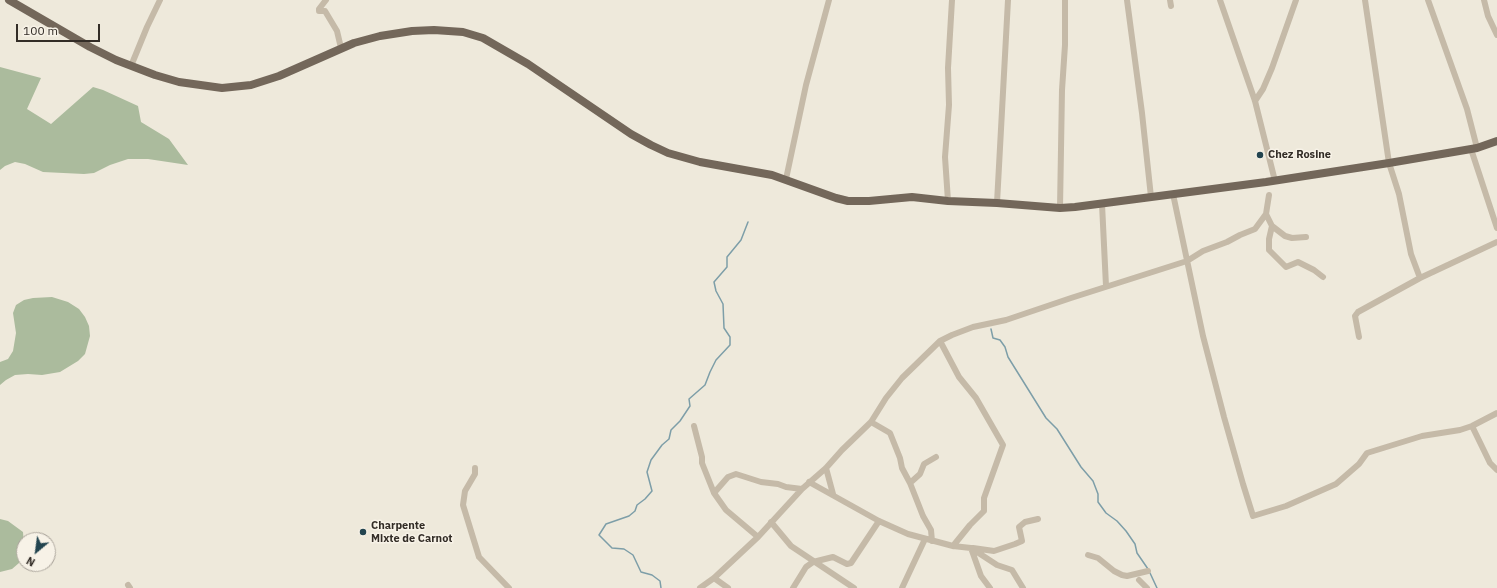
<!DOCTYPE html>
<html>
<head>
<meta charset="utf-8">
<style>
	body { margin:0 }
	#map { position:relative; width:1497px; height:588px; overflow:hidden; background:#eee9db; font-family:"IBM Plex Sans",sans-serif }
	canvas { display:block }
	.north { position:absolute; left:16px; top:532px; width:40px; height:40px; box-sizing:border-box; background:#f7f2e7; border:1px solid #a9a39a; border-radius:50%; rotate:209deg; font-size:11px; font-weight:700; line-height:16px; text-align:center; color:#332d27 }
	.north::after { content:''; display:block; margin:auto; width:14px; height:18px; background:#22444f; clip-path:polygon(50% 0,100% 100%,50% 72%,0 100%) }
	.scale { position:absolute; left:16px; top:24px; width:84px; height:18px; box-sizing:border-box; border:2px solid #332d27; border-top:0; padding-left:5px; font-size:12px; line-height:14px; white-space:nowrap; color:#332d27; -webkit-text-stroke:3px #f7f2e7; paint-order:stroke }
</style>
</head>
<body>
<div id="map">
<canvas width="1497" height="588"></canvas>
<div class="north">N</div>
<div class="scale">100 m</div>
</div>
<script>
const g = document.querySelector('canvas').getContext('2d');
g.lineJoin = 'round';
function fill(path, color) { g.fillStyle = color; g.fill(path, 'evenodd'); }
const shape = rows => new Path2D(rows.map(r => 'M' + r).join(''));
function trace(path, color, width, dash) { g.strokeStyle = color; g.lineWidth = width; g.lineCap = dash ? 'butt' : 'round'; g.setLineDash(dash || []); g.stroke(path); }
function label(font, color, halo, rows, align = 'center') {
  g.font = font + ' "IBM Plex Sans",sans-serif'; g.lineWidth = 3; g.setLineDash([]); g.textBaseline = 'middle'; g.strokeStyle = halo; g.fillStyle = color; for (const [text, x, y, turn = 0] of rows) {
    g.save(); g.translate(x, y); g.rotate((+turn || 0) * Math.PI / 180); g.textAlign = isNaN(turn) ? turn : align; if (halo) g.strokeText(text, 0, 0); g.fillText(text, 0, 0); g.restore();
  }
}
fill(shape([
	[0,67,41,78,27,109,51,124,93,87,103,90,138,106,141,122,169,139,188,165,148,159,128,159,110,165,94,173,84,174,43,172,25,164,15,162,5,166,0,170],
	[52,297,68,302,79,309,85,317,89,326,90,336,85,354,78,361,60,372,42,375,28,374,15,375,6,380,0,385,0,362,8,359,13,351,16,333,13,313,16,305,24,300,33,298],
	[0,519,8,521,23,532,24,545,23,553,19,563,12,569,0,572]
]), '#abbb9d');
trace(shape([
	[991,329,993,338,1000,340,1005,347,1008,357,1046,418,1057,429,1081,467,1093,481,1098,494,1098,502,1106,513,1117,521,1126,531,1135,544,1137,553,1148,569],
	[1150,573,1157,588],
	[661,588,660,581,652,575,641,572,633,555,624,549,612,548,599,535,606,524,629,516,635,511,637,505,645,499,652,491,647,472,651,460,662,445,669,439,671,430,680,421,690,406,689,399,705,385,710,372,716,360,730,345,730,337,724,328,723,304,716,291,714,282,727,267,727,257,741,240,748,222]
]), '#7d9ea8', 1.5);
trace(shape([
	[326,0,319,9,319,11,325,11,337,31,341,48],
	[1127,0,1142,113,1151,197],
	[1170,0,1171,6],
	[1220,0,1255,101,1275,181],
	[1365,0,1389,163,1399,194,1411,254,1420,278],
	[1428,0,1467,109,1477,148],
	[1484,0,1488,16,1497,35],
	[131,66,147,27,160,0],
	[1255,101,1263,89,1272,68,1296,0],
	[1471,149,1497,228],
	[786,179,806,85,829,0],
	[1173,194,1203,336,1224,417,1243,484,1253,516,1286,506,1336,484,1359,464,1367,453,1422,436,1460,430,1472,426,1497,413],
	[948,201,945,157,949,105,948,68,952,0],
	[997,203,1008,0],
	[1102,204,1106,286],
	[1060,208,1062,90,1065,45,1065,0],
	[1266,214,1272,226,1285,236,1292,238,1306,237],
	[1272,226,1269,239,1269,250,1286,267,1298,262,1314,270,1323,277],
	[1359,337,1355,316,1358,312,1420,278,1497,242],
	[940,341,959,377,976,398,1003,445,984,498,984,511,970,525,953,546],
	[871,422,890,433,900,458,902,468,910,483,923,516,931,530,932,541],
	[694,426,702,457,702,463,714,493,726,510,758,537],
	[1472,426,1490,463,1497,470],
	[475,468,475,474,465,491,463,505,479,557,509,588],
	[826,468,833,494],
	[809,482,879,521,908,534,953,546,971,548,997,565,1012,570,1023,588],
	[910,483,920,474,924,464,936,457],
	[714,493,728,477,736,474,761,482,778,484,786,487,802,489],
	[771,522,791,546,854,588],
	[971,548,981,576,990,588],
	[973,548,994,551,1015,544,1022,541,1019,527,1025,522,1038,519],
	[1088,555,1098,558,1114,571,1122,575,1127,576,1148,571],
	[714,578,728,588],
	[1139,580,1147,588],
	[128,585,130,588],
	[700,588,714,578,758,537,802,489,826,468,842,450,871,422,886,398,902,378,940,341,952,335,973,327,1006,320,1071,298,1187,261,1203,251,1227,242,1240,235,1255,229,1266,214,1269,195],
	[793,588,806,567,813,562,833,557,847,564,851,563,879,521],
	[902,588,925,539]
]), '#c5baa8', 6);
trace(shape([
	[9,0,90,47,116,60,155,75,179,82,222,88,251,85,279,76,354,43,380,36,412,31,434,30,463,32,483,38,528,64,631,134,651,145,668,153,700,162,772,175,836,198,848,201,869,201,912,197,948,201,997,203,1060,208,1075,207,1266,182,1389,163,1477,148,1497,141]
]), '#73675a', 8);
for (const [x, y, r, color] of [
	[1260,155,4,"#22444f"],
	[363,532,4,"#22444f"]
]) { const dot = new Path2D(); dot.arc(x, y, r, 0, 2 * Math.PI); g.fillStyle = color; g.fill(dot); trace(dot, '#f7f2e7', 1.5); }
label('bold 11px', '#332d27', '#f7f2e7', [
	["Chez Rosine",1268,155],
	["Charpente",371,526],
	["Mixte de Carnot",371,539]
], 'left');
</script>
</body>
</html>
